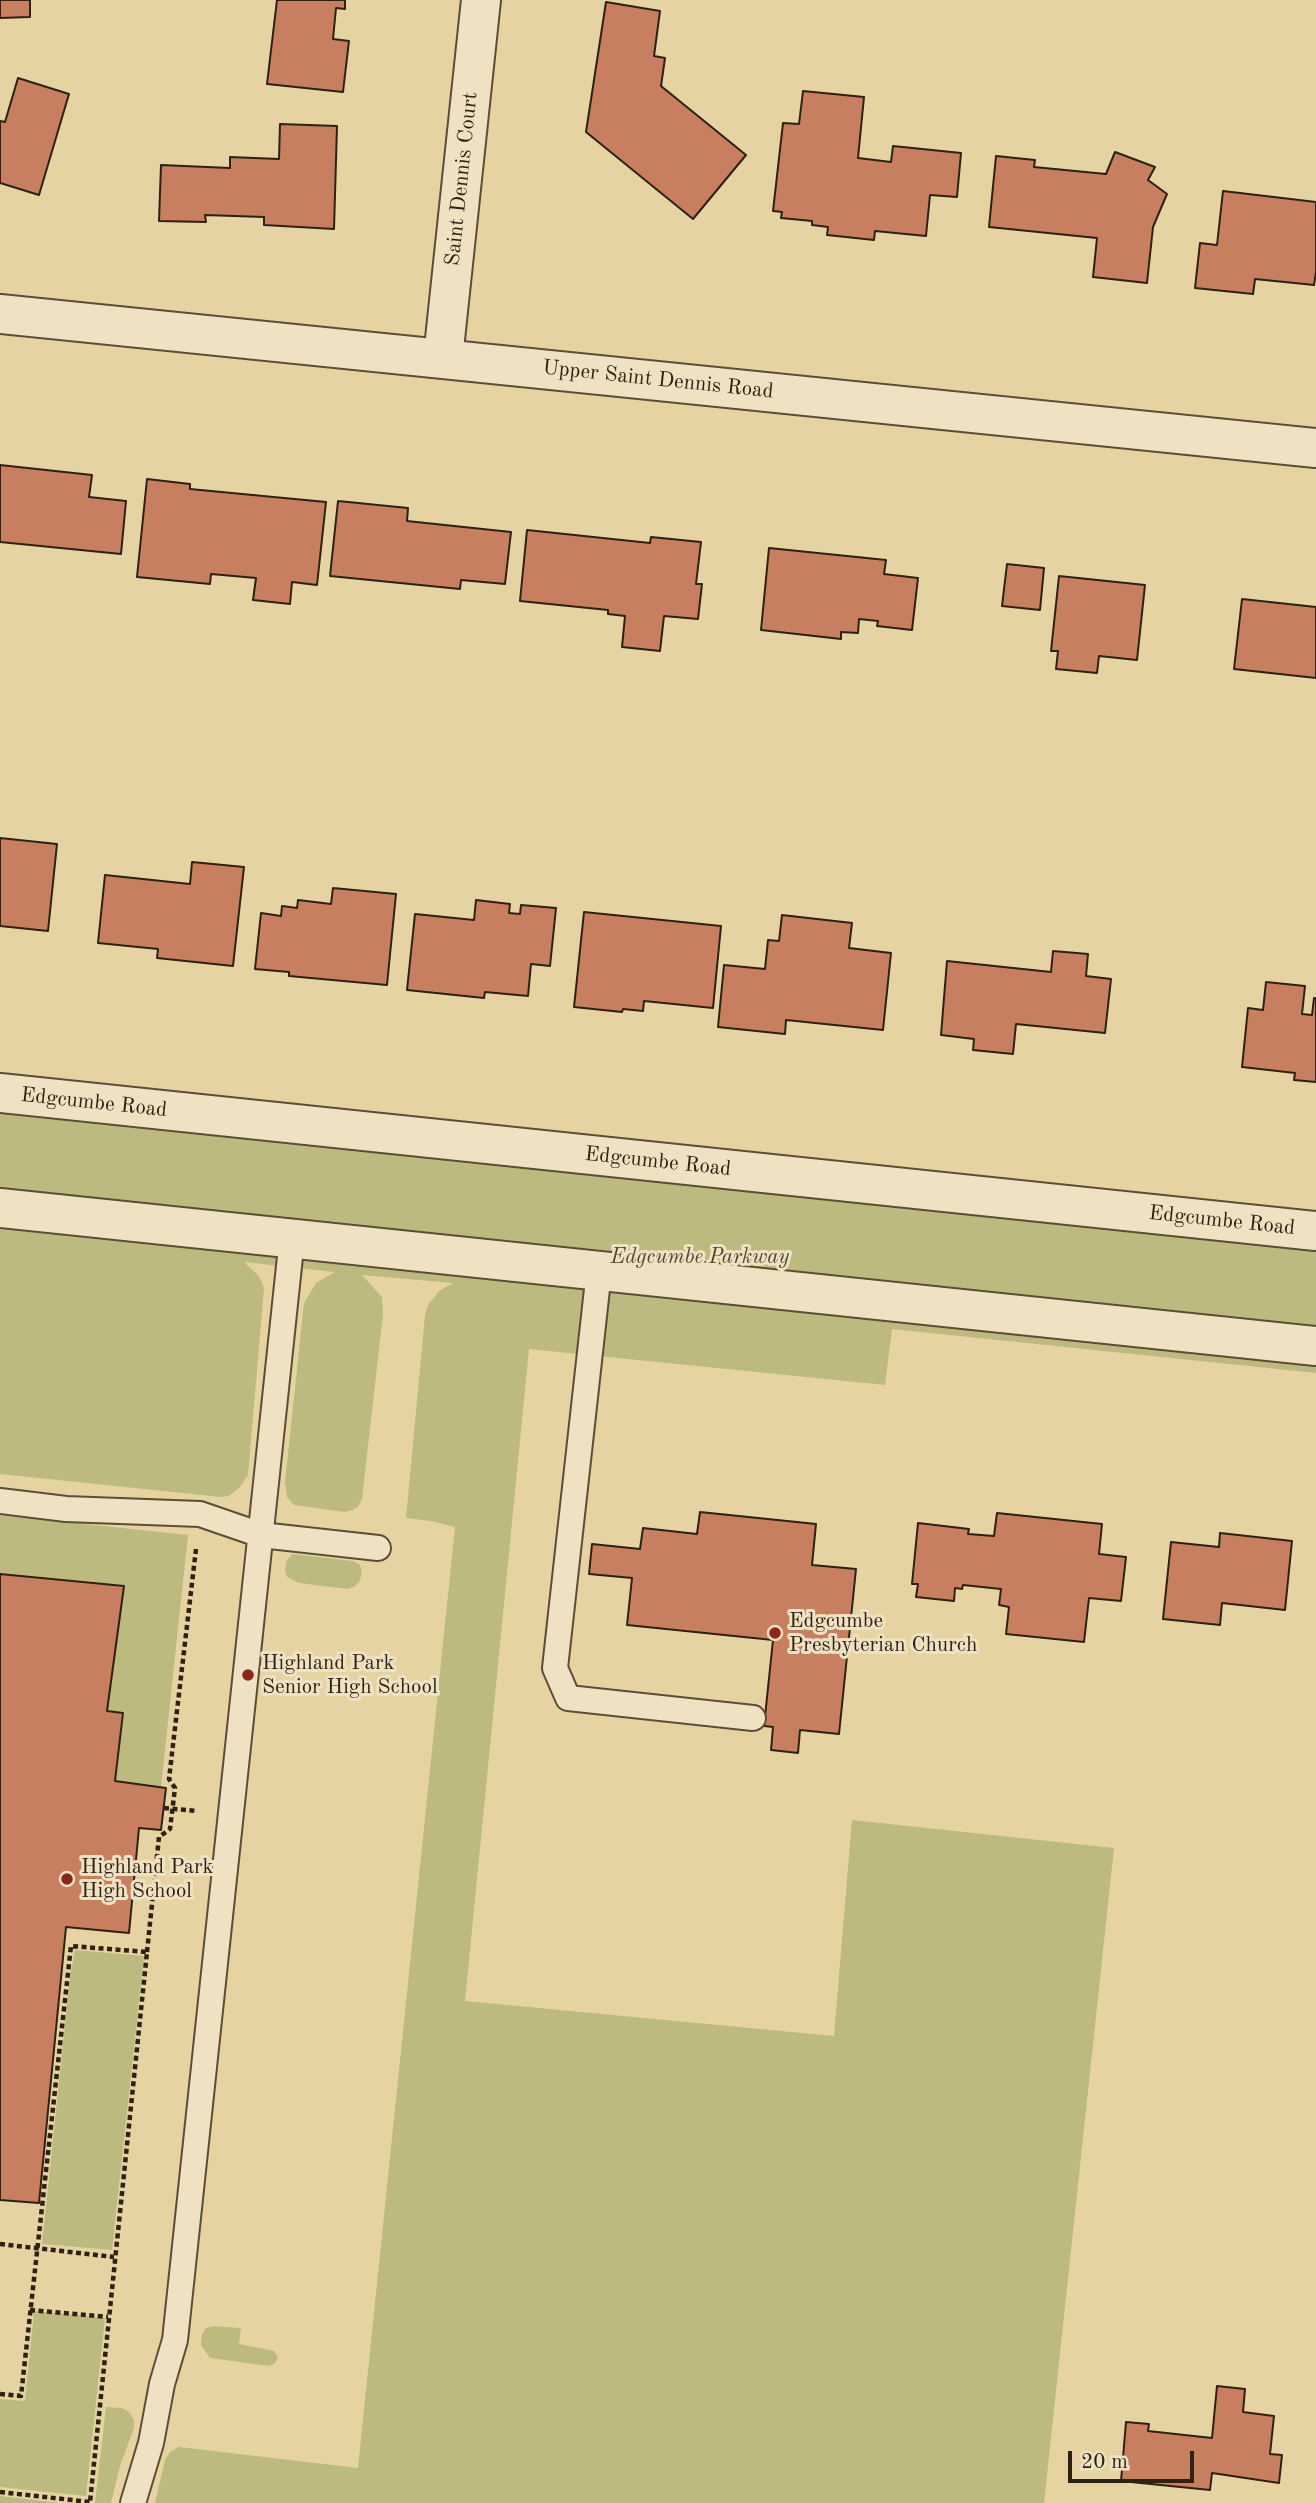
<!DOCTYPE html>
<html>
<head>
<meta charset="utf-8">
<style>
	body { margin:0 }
	#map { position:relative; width:1316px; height:2503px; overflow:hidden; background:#e6d3a2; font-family:"Old Standard TT",serif }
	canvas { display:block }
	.scale { position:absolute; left:1068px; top:2451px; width:126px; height:32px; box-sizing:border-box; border:4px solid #2d2113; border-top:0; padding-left:9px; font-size:21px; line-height:24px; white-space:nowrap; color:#2d2113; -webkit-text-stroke:5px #efe2c3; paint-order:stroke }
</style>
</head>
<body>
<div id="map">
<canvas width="1316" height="2503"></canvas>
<div class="scale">20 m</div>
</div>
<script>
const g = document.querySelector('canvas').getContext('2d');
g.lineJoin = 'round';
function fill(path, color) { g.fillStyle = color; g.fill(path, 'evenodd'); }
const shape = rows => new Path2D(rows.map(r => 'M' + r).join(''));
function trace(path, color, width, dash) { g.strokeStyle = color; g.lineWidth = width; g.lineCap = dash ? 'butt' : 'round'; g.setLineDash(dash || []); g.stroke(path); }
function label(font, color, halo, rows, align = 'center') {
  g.font = font + ' "Old Standard TT",serif'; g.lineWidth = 6; g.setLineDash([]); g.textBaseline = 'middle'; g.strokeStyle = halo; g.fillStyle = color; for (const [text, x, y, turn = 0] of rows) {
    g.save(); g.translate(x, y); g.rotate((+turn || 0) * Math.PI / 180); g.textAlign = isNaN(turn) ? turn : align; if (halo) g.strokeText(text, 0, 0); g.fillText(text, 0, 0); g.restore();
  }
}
fill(shape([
	[0,1076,1316,1213,1316,1373,892,1329,885,1385,529,1349,465,2001,834,2036,852,1820,1114,1848,1044,2503,155,2503,165,2460,170,2452,179,2447,358,2468,455,1527,431,1521,406,1518,425,1315,428,1305,439,1291,453,1283,362,1275,382,1297,383,1314,362,1499,358,1507,352,1510,345,1512,294,1505,287,1497,285,1482,304,1303,316,1283,335,1272,244,1262,259,1276,264,1288,248,1475,240,1487,229,1496,221,1497,0,1474],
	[0,1515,188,1535,161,1787,115,1781,107,1711,124,1586,0,1574],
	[292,1554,353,1561,359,1564,362,1570,360,1581,354,1587,347,1589,299,1583,287,1577,285,1571,286,1562],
	[75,1950,144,1956,112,2250,42,2244,70,1977],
	[34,2311,105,2318,86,2496,0,2487,0,2399,25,2401],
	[213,2326,241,2328,239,2344,274,2351,278,2357,275,2363,269,2366,210,2358,201,2345,202,2334,206,2328],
	[106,2407,122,2408,129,2412,134,2420,134,2428,120,2466,111,2503,95,2503],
	[0,2496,61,2503,0,2503]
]), '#bdba7f');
const building = shape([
	[0,0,30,0,30,17,0,18,0,0],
	[277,0,345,0,345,9,336,8,333,39,349,41,343,92,267,84,277,0],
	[606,2,660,11,654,56,665,58,661,86,746,155,693,219,586,132,606,2],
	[18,78,69,94,39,195,0,183,0,121,5,122,18,78],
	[803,91,864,97,858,158,891,162,893,146,961,153,957,197,930,195,926,236,875,231,874,240,827,235,828,227,812,225,812,221,781,218,782,212,773,211,783,123,799,124,803,91],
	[280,124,337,126,334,229,264,225,264,217,205,215,206,222,159,221,161,165,230,168,230,157,279,159,280,124],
	[1115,152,1155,167,1148,180,1167,194,1153,227,1147,283,1093,277,1097,238,989,227,996,156,1035,160,1034,167,1106,174,1115,152],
	[1223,191,1316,202,1316,272,1314,285,1255,279,1253,294,1195,288,1200,243,1217,245,1223,191],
	[0,465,92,475,89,497,126,501,121,554,0,542,0,465],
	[147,479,190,484,190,489,326,502,317,585,292,582,290,604,253,600,256,578,211,574,210,584,137,577,147,479],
	[338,501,408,508,407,521,511,532,505,584,461,580,460,589,330,576,338,501],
	[527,530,650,543,651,537,701,542,696,584,702,584,698,619,664,616,660,651,622,647,625,616,608,614,608,610,520,601,527,530],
	[769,548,886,560,884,574,918,578,912,630,877,626,878,621,859,619,858,633,841,632,841,639,761,630,769,548],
	[1007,564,1044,568,1040,610,1002,606,1007,564],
	[1059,576,1145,585,1137,660,1099,656,1097,673,1056,669,1058,651,1051,651,1059,576],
	[1242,599,1316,607,1316,678,1234,669,1242,599],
	[0,838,57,844,48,931,0,926,0,838],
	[192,862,244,867,233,966,157,958,158,949,98,943,105,875,190,884,192,862],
	[333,888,396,894,387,985,289,976,289,972,255,969,261,913,281,916,282,906,297,908,298,900,331,904,333,888],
	[476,900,510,904,509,913,520,914,521,905,556,908,550,966,531,964,528,996,485,992,484,998,407,990,415,914,474,920,476,900],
	[584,912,721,926,713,1008,644,1001,643,1011,623,1009,622,1012,574,1007,584,912],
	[782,915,852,923,849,948,891,953,883,1030,786,1020,785,1034,718,1027,724,965,765,969,768,940,779,941,782,915],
	[1053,951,1088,954,1086,976,1111,979,1105,1033,1016,1024,1013,1054,973,1050,974,1039,941,1035,947,961,1051,972,1053,951],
	[1266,982,1305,986,1302,1014,1312,1015,1314,998,1316,998,1316,1082,1294,1080,1295,1073,1242,1067,1248,1008,1263,1010,1266,982],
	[700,1512,816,1524,812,1565,856,1569,839,1734,800,1730,798,1753,771,1750,773,1727,764,1726,773,1640,627,1625,632,1578,589,1574,592,1544,640,1549,643,1528,697,1534,700,1512],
	[997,1513,1102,1524,1099,1554,1126,1557,1121,1601,1089,1598,1084,1642,1006,1634,1009,1607,999,1605,1001,1589,963,1585,962,1589,955,1588,954,1601,916,1597,918,1584,912,1584,918,1523,969,1529,968,1534,994,1536,997,1513],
	[1220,1533,1292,1541,1285,1610,1222,1603,1220,1625,1163,1619,1171,1542,1219,1547,1220,1533],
	[0,1574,124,1586,107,1711,123,1713,115,1781,166,1788,161,1830,139,1828,129,1933,66,1927,39,2203,0,2200,0,1574],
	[1217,2386,1245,2389,1243,2412,1274,2416,1270,2454,1282,2455,1279,2483,1212,2473,1210,2490,1121,2481,1126,2422,1149,2424,1148,2431,1212,2438,1217,2386]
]);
fill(building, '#c77f5f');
trace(building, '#2d2113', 2);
const service = shape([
	[599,1271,555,1668,568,1698,753,1718],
	[0,1501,66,1509,200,1514,261,1535,378,1548],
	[133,2503,151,2443,162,2384,175,2340,292,1238]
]);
const minor = shape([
	[0,314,1316,448],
	[443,358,481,0]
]);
const tertiary = shape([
	[0,1093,1316,1231],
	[0,1208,1316,1346]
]);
trace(service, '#5b4e37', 28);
trace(minor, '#5b4e37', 42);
trace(tertiary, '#5b4e37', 42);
trace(shape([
	[164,1808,197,1811],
	[147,1952,159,1837,170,1829,175,1788,169,1779,196,1549],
	[0,2244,114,2257],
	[30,2310,108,2317],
	[0,2394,21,2396,71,1946,147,1952,90,2502],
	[0,2492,90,2502]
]), '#2d2113', 4.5, [5, 3.5]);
trace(service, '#efe2c3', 24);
trace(minor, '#efe2c3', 38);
trace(tertiary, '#efe2c3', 38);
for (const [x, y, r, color] of [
	[775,1633,7,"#8f2418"],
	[248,1675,7,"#8f2418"],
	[67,1879,7,"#8f2418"]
]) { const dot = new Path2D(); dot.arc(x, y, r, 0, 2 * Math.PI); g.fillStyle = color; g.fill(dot); trace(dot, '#efe2c3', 2.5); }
label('21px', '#2d2113', '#efe2c3', [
	["Saint Dennis Court",462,179,-84],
	["Upper Saint Dennis Road",658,380,6],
	["Edgcumbe Road",94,1103,6],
	["Edgcumbe Road",658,1162,6],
	["Edgcumbe Road",1222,1221,6]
]);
label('italic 21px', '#51472e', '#efe2c3', [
	["Edgcumbe Parkway",700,1257]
]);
label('21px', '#2d2113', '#efe2c3', [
	["Edgcumbe",789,1621],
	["Presbyterian Church",789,1645],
	["Highland Park",262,1663],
	["Senior High School",262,1687],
	["Highland Park",81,1867],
	["High School",81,1891]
], 'left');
</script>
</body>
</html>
